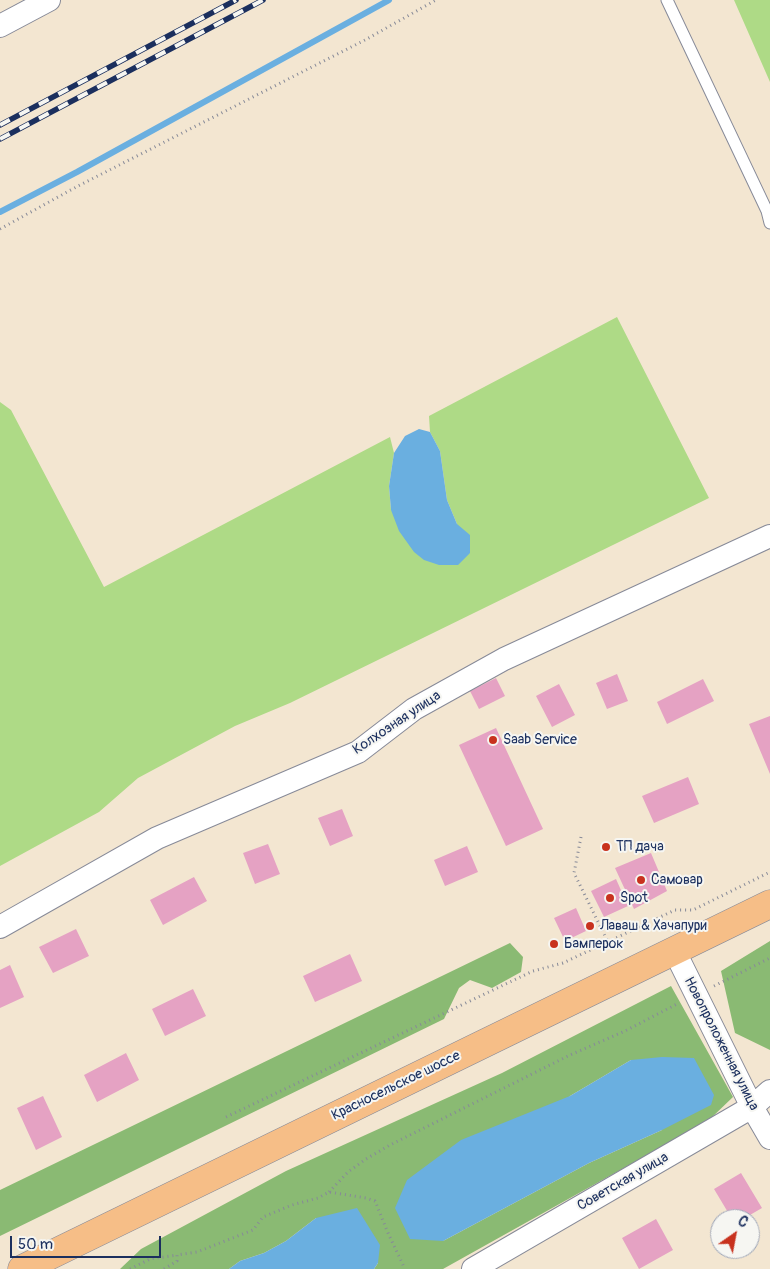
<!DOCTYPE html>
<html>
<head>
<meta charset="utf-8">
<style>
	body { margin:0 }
	#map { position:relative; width:770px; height:1269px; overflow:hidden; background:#f3e6d1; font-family:Pangolin,sans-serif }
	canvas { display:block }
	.north { position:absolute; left:710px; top:1209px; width:50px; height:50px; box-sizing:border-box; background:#f6f6f2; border:1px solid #9ea6b7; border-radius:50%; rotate:33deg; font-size:14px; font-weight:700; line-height:20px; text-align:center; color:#1b2f5e }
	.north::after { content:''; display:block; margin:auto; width:18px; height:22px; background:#c8321e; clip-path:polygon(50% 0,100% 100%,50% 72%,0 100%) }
	.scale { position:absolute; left:10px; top:1236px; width:151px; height:22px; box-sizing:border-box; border:2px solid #1b2f5e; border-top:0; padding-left:6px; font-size:15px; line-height:18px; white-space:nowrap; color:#1b2f5e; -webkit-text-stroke:4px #f6f6f2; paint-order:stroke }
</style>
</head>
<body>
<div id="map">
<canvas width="770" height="1269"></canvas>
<div class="north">С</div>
<div class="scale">50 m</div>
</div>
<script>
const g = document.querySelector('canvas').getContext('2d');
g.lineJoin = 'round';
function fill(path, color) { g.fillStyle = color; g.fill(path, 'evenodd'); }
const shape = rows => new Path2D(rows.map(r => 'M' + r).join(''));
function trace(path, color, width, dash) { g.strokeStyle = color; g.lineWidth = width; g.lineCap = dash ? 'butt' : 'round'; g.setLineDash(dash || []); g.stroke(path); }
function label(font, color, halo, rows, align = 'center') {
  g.font = font + ' Pangolin,sans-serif'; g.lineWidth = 4; g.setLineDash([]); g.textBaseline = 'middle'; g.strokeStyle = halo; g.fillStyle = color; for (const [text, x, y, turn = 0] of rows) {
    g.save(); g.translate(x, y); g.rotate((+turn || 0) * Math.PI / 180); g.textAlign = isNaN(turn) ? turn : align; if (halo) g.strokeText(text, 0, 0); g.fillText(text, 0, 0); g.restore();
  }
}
fill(shape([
	[734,0,770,0,770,82],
	[617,317,709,498,290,703,235,726,138,778,99,812,0,866,0,402,11,410,104,587,390,437,394,453,389,486,391,510,457,524,447,500,440,451,430,432,429,416]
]), '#aeda86');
fill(shape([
	[770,941,770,1050,735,1033,721,971],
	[510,943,523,957,521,972,492,988,470,980,459,988,444,1019,0,1236,0,1190],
	[671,986,733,1097,708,1121,443,1269,374,1269,378,1263,316,1218,286,1241,264,1253,240,1261,229,1269,120,1269,141,1249,286,1171,502,1073],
	[631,1060,662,1130,589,1163,443,1241,570,1096]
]), '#8aba73');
fill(shape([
	[419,429,430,432,440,451,447,500,457,524,470,535,470,553,458,565,439,565,424,560,414,552,399,531,391,510,389,486,394,453,405,436],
	[662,1057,694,1058,714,1095,711,1105,662,1130,589,1163,443,1241,410,1239,395,1208,407,1180,461,1140,570,1096,631,1060],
	[357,1208,380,1245,378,1263,374,1269,229,1269,240,1261,264,1253,286,1241,316,1218]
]), '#6aafe0');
trace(shape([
	[0,212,77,172,389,0]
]), '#6aafe0', 6);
fill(shape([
	[617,674,628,701,607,709,596,683],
	[496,678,505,696,479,709,470,691],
	[703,679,714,701,667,724,657,702],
	[559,684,575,715,552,727,536,696],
	[770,716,770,774,749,724],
	[496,728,543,829,506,846,459,745],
	[688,777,699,804,654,823,642,796],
	[342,809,353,836,330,846,318,818],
	[268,844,280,874,255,884,243,853],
	[467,846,478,872,445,886,434,860],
	[651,853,667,891,634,909,615,868],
	[194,877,207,901,163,925,150,900],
	[616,879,628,906,604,917,591,891],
	[576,908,586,931,565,941,554,918],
	[76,929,89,956,53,973,39,947],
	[350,954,362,981,315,1002,303,976],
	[10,965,24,997,0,1008,0,970],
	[193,989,206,1016,165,1036,152,1009],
	[126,1053,139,1080,97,1102,84,1075],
	[43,1096,62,1137,36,1150,17,1108],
	[741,1173,762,1208,743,1219,732,1219,714,1189],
	[656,1219,673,1250,639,1269,622,1238]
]), '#e5a2c3');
const service = shape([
	[667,0,767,211,770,223]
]);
const minor = shape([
	[0,26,49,0],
	[0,927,157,838,358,752,414,709,504,659,770,536],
	[674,950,752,1107,770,1138],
	[473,1269,752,1107,770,1091]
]);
const trunk = shape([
	[22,1269,770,904]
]);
trace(service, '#878a98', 13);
trace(minor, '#878a98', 24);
trace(trunk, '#878a98', 29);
trace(shape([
	[0,229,78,186,365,40,436,0],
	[581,837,574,873,608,942],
	[714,986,770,958],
	[226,1117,533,971,563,963,675,910,693,910,770,872],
	[329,1192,348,1172,366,1159,390,1145,570,1055,625,1031,677,1004],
	[130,1269,150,1259,177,1255],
	[164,1269,177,1261,177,1255,197,1252,253,1230,263,1217,292,1205,318,1198,329,1192,366,1198,375,1201,388,1233,404,1267]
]), '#878a98', 3, [1, 4]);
trace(service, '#fff', 11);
trace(minor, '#fff', 22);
trace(trunk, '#f6be87', 28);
const rail = shape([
	[0,125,236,0],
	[0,139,263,0]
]);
trace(rail, '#1b2f5e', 5.5);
trace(rail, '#f6f6f2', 4, [11]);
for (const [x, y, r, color] of [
	[493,740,5,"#c8321e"],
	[606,847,5,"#c8321e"],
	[641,880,5,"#c8321e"],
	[610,898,5,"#c8321e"],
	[590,926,5,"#c8321e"],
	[554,944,5,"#c8321e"]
]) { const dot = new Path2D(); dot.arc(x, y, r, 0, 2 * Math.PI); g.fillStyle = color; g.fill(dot); trace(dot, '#f6f6f2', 2); }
label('14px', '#1b2f5e', '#f6f6f2', [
	["Колхозная улица",397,723,-34],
	["Новопроложенная улица",721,1044,63],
	["Красносельское шоссе",396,1086,-26],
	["Советская улица",623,1182,-30]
]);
label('14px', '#1b2f5e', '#f6f6f2', [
	["Saab Service",503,740],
	["ТП дача",616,847],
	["Самовар",651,880],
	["Spot",620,898],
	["Лаваш & Хачапури",600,926],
	["Бамперок",564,944]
], 'left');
</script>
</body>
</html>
